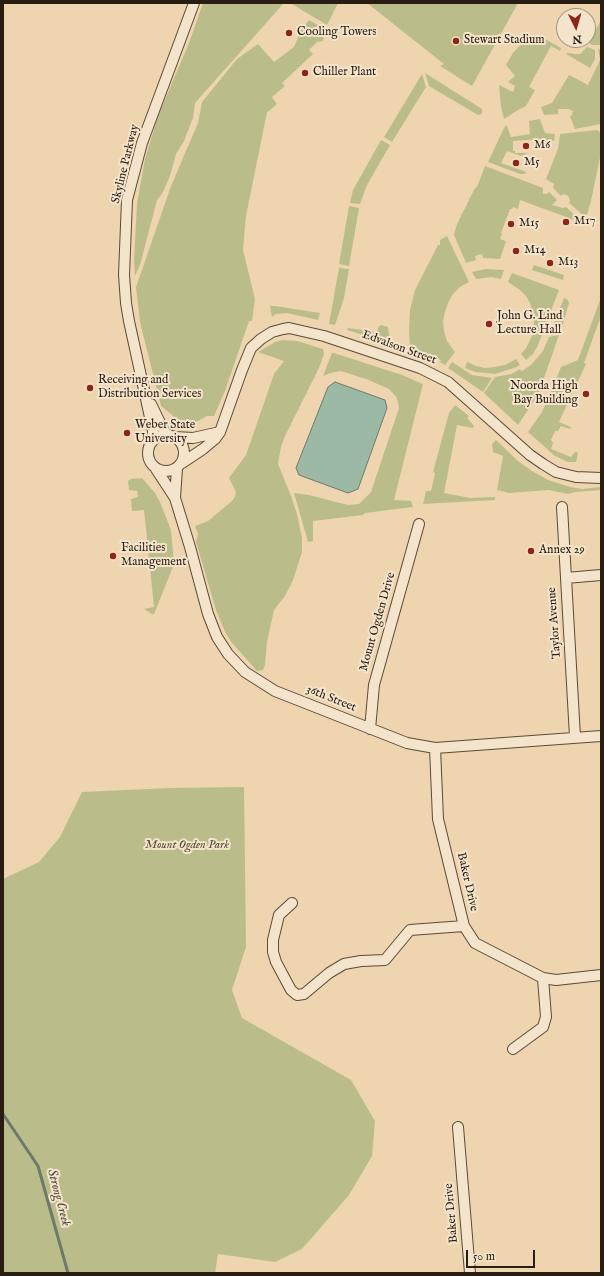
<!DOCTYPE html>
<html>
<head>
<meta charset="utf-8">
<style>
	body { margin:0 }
	#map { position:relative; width:604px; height:1276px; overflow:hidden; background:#eed5af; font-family:"IM FELL English",serif }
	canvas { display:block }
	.frame { position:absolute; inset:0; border:4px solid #291c11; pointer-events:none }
	.north { position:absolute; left:556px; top:8px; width:40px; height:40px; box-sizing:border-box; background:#f4e4cb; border:1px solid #a39481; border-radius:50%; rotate:175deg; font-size:11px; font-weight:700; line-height:16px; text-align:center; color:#291c11 }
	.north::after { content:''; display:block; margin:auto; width:14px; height:18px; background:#8f2418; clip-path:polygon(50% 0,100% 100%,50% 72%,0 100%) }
	.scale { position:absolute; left:466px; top:1250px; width:69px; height:18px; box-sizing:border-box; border:2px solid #291c11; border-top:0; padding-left:5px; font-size:12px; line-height:14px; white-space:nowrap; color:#291c11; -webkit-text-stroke:3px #f4e4cb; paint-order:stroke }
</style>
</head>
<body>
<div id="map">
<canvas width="604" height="1276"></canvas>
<div class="frame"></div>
<div class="north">N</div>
<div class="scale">50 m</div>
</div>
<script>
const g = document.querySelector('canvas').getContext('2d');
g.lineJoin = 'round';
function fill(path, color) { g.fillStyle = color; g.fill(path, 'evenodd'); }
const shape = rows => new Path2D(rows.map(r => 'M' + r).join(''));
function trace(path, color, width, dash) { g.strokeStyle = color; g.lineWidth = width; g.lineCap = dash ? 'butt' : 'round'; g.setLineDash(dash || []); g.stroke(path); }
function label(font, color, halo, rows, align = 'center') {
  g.font = font + ' "IM FELL English",serif'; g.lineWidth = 4; g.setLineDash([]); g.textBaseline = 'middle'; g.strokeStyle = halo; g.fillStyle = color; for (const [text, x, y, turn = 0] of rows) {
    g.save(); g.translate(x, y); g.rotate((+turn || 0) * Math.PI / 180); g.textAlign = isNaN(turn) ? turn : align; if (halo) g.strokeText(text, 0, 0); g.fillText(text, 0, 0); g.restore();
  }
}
fill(shape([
	[203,3,284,3,195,103,193,118,184,141,176,154,170,176,162,194,157,200,140,265,135,276,134,261,137,203,145,159,158,116,189,43],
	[290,3,338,3,327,25],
	[367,3,518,3,472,86,440,66,444,64],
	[309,20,325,29,323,41,317,42,309,50,313,54,282,83,285,86,272,97,277,104,269,111,267,112,246,216,243,250,255,299,252,321,249,321,225,391,214,416,207,416,196,422,182,423,161,406,140,322,136,287,171,186,198,123,202,102,237,59,258,44,274,62,294,47,301,30],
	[601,20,601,45,592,45,589,42],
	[532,37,543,38,561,48,560,51,551,46,529,87,535,90,526,106,518,110,504,119,501,107,499,85,513,92,515,86,508,82,515,76,506,65,513,53,522,43],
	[587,47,595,50,595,59,590,68,566,54,568,53,575,54,580,54],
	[598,49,601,50,601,124,575,129,570,116,572,115,573,111,568,109,558,109,558,114,544,115,541,107,552,103,569,75,588,85,600,60],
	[425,73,482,109,482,114,478,115,429,86],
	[422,74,426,87,392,142,384,137],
	[540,119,545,133,555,134,554,141,540,139,513,141,513,151,515,151,515,153,528,153,521,156,507,151,501,163,526,172,525,174,520,174,488,162,505,126,507,126,511,137,530,134,529,121],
	[597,130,601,133,601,153,591,201,587,215,583,215,569,203,570,201,569,197,564,194,561,196,553,188,554,184,546,179,558,149,560,134],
	[381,140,390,145,367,185,360,204,350,203,353,190],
	[485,166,543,188,543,194,547,194,549,192,557,200,552,205,563,208,566,207,578,218,577,221,520,200,518,209,513,207,512,209,510,209,501,233,502,234,500,239,506,241,500,259,483,258,482,254,475,256,476,260,466,263,454,235,457,224,475,188,477,187],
	[349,206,359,208,349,266,339,264],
	[447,236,469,282,460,287,453,294,448,303,445,312,443,321,444,331,447,341,455,352,445,365,440,362,441,360,433,356,432,359,410,347,409,331,410,310,415,290,438,245,440,245,440,240],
	[534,265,564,275,563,280,532,270],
	[339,268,349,269,344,298,335,325,329,324],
	[486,269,504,270,501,279,492,277,476,279,472,272],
	[512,273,559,290,538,345,533,354,526,360,521,354,526,348,533,334,534,318,530,303,526,296,520,290,508,282],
	[564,298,567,299,569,303,561,331,550,333],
	[600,300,601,316,584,363,586,364,559,422,571,427,570,429,561,426,558,431,555,431,551,440,553,443,551,449,571,457,575,452,577,452,578,454,576,462,568,462,555,456,528,432,542,412,554,385,561,367,578,360],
	[270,306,275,306,320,313,318,320,287,313,276,314,272,317],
	[381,325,388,327,390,343,347,330,348,328,377,332,379,326],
	[559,335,538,395,518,425,484,393,495,377,511,374,520,369,522,371,531,365,543,351,549,337],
	[283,340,297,341,323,349,324,354,319,368,285,436,281,447,278,464,291,496,297,514,302,538,302,552,293,580,285,596,274,610,267,642,265,665,263,670,257,671,232,643,225,632,216,610,196,542,198,534,195,526,208,521,233,500,236,494,235,490,229,478,246,455,274,374,284,361,258,352,275,342],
	[332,353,334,353,402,375,423,384,394,500,411,501,413,507,365,513,363,515,313,521,313,541,308,542,294,493,309,495,348,505,359,504,371,492,399,408,397,398,389,389,366,379,341,371,330,373,323,376],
	[516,359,520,365,517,367,495,374,475,372,465,368,467,362,476,366,485,368,495,367,505,365],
	[452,362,472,375,492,378,483,392,448,368],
	[455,405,469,416,467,418,474,426,473,428,457,425,444,493,470,498,495,497,495,500,423,504,426,491,431,491,435,473,433,472,449,413],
	[496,440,518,461,532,471,548,480,570,487,582,489,601,487,601,490,576,492,568,494,549,490,509,493,497,490,503,456,493,452,492,444],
	[142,478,155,493,160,502,171,530,174,564,154,614,152,614,144,609,154,607,144,510,132,511,131,499,138,497,137,491,129,490,128,481,131,479],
	[244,787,246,947,232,990,242,1018,351,1080,375,1121,372,1156,349,1195,302,1249,275,1262,218,1254,215,1273,3,1273,3,879,39,862,60,837,82,792,170,788]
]), '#babd8a');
const water = shape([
	[335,382,385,400,387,408,358,489,348,493,299,475,296,468,328,387,335,382]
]);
fill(water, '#9bb9a5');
trace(water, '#6d7a6a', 1);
trace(shape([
	[3,1114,38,1166,68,1273]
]), '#6d7a6a', 3);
const minor = shape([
	[151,404,164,431,170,436],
	'148 453a18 18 0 1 1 36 0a18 18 0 1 1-36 0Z',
	[175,437,193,438,220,432],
	[152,442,153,431,129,321,126,303,124,275,127,200,142,143,194,3],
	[182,463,203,449,215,439,220,432,242,370,251,348,261,339,272,332,283,329,289,328,324,336,420,368,448,382,530,455,543,464,556,472,576,477,601,478],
	[156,469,175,498,190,547,208,614,217,637,228,654,245,672,275,691,407,743,435,748,601,736],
	[175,498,177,468],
	[562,507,575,737],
	[566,578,601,575],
	[370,729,374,685,419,524],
	[435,748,438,819,464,926,475,943,543,978,556,980,601,975],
	[292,903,279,915,273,940,273,952,276,962,291,990,297,995,304,994,329,973,344,964,361,961,385,960,410,930,464,926],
	[513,1049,543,1027,546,1017,543,978],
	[458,1127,470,1273]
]);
trace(minor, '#5a4a38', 12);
trace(minor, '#f4e4cb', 10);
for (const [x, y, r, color] of [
	[289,33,4,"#8f2418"],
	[456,41,4,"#8f2418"],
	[305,73,4,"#8f2418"],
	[526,146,4,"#8f2418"],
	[516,163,4,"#8f2418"],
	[566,222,4,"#8f2418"],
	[511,224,4,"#8f2418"],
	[516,251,4,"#8f2418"],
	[550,263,4,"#8f2418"],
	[489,324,4,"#8f2418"],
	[90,388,4,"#8f2418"],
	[586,394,4,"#8f2418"],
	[127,433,4,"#8f2418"],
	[531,551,4,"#8f2418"],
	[113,556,4,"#8f2418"]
]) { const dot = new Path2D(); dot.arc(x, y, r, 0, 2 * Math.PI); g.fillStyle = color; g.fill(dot); trace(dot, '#f4e4cb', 1.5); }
label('12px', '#291c11', '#f4e4cb', [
	["Cooling Towers",297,33],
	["Stewart Stadium",464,41],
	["Chiller Plant",313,73],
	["M6",534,146],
	["M5",524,163],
	["M17",574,222],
	["M15",519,224],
	["M14",524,251],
	["M13",558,263],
	["John G. Lind",497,317],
	["Lecture Hall",497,331],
	["Receiving and",98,381],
	["Distribution Services",98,395],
	["Noorda High",578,387,"right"],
	["Bay Building",578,401,"right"],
	["Weber State",135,426],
	["University",135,440],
	["Facilities",121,549],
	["Management",121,563],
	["Annex 29",539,551]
], 'left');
label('12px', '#291c11', '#f4e4cb', [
	["Skyline Parkway",126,164,-76],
	["Edvalson Street",399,348,20],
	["Mount Ogden Drive",378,622,-74],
	["Taylor Avenue",555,623,-94],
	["36th Street",331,699,22],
	["Baker Drive",467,882,77],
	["Baker Drive",452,1213,-95]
]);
label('italic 12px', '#544c35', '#f4e4cb', [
	["Mount Ogden Park",187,846]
]);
label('italic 13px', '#4b4b3d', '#f4e4cb', [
	["Strong Creek",58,1198,75]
]);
</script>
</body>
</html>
